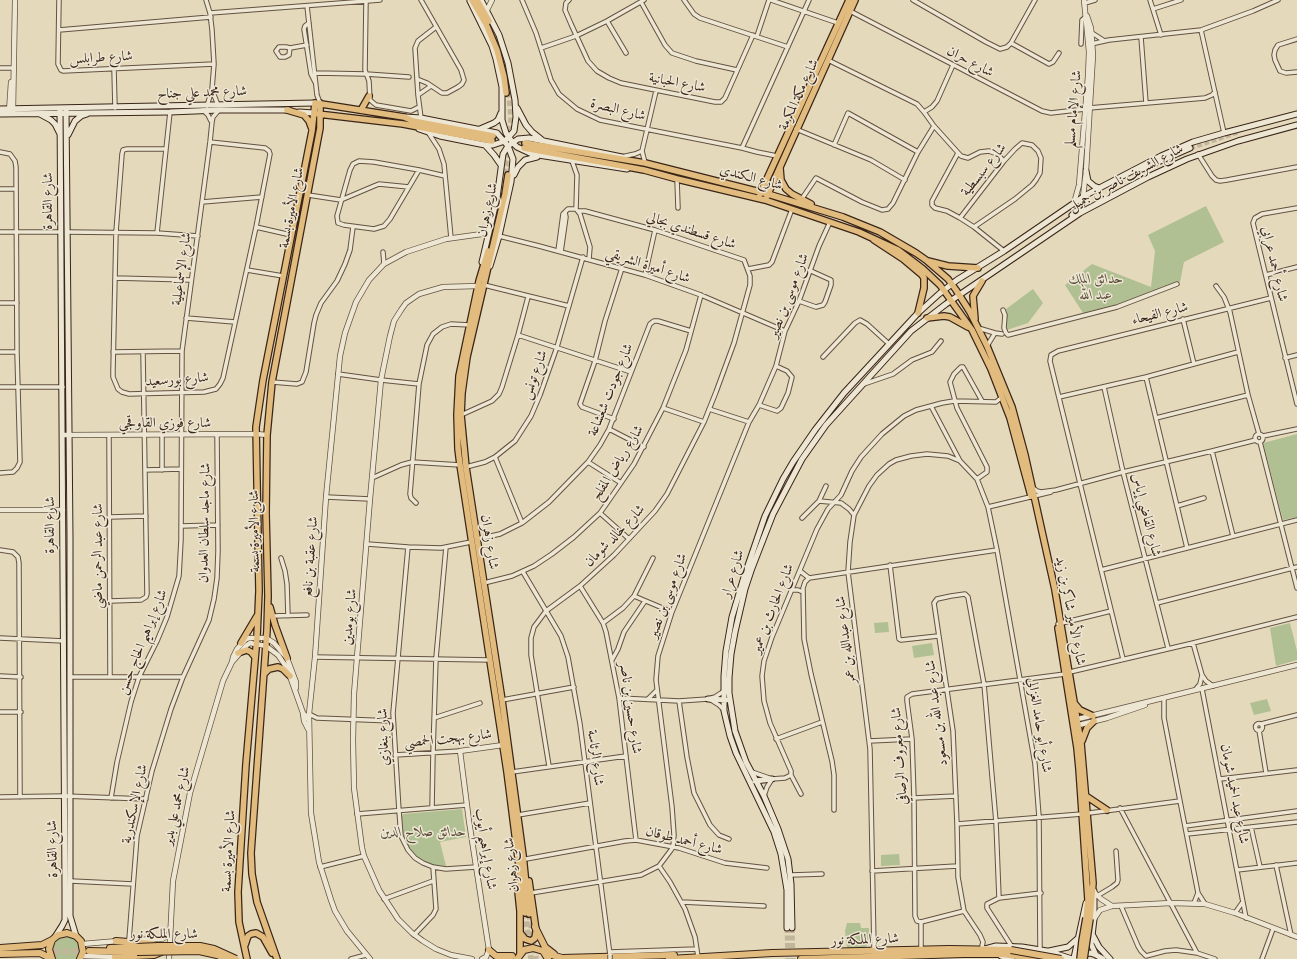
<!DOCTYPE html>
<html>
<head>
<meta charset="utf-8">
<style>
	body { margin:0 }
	canvas { display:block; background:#e4d9bb }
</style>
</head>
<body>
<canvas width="1297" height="959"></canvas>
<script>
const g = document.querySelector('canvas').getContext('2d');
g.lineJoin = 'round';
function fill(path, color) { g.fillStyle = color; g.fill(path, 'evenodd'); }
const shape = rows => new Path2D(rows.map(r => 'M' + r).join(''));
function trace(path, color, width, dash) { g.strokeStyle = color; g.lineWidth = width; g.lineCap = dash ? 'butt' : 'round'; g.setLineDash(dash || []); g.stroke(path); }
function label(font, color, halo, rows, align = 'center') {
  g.font = font + ' "IM FELL Great Primer",Amiri,serif'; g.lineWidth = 3; g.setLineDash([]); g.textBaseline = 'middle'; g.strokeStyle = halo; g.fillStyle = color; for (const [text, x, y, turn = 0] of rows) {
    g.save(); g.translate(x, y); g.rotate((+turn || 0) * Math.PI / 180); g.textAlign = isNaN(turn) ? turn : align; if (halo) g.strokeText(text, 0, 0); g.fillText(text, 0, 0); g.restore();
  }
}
fill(shape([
	[1206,206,1224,242,1184,262,1180,282,1118,304,1083,313,1065,285,1092,264,1151,287,1155,251,1148,235],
	[1033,289,1043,303,1028,323,1007,330,1006,309],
	[1297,434,1297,517,1283,520,1263,443],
	[888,622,889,632,875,633,874,623],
	[1290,623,1297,651,1297,660,1276,666,1270,628],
	[932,643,934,655,914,658,912,646],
	[1267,699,1271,711,1254,715,1250,703],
	[462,809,466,837,440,842,446,866,435,865,425,862,412,853,408,849,403,837,402,816,403,814],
	[899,854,900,865,881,866,881,855],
	[847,923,860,923,861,928,869,928,869,944,865,947,847,948,845,931],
	[67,936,71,937,78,943,80,951,79,956,77,959,56,959,54,955,53,946,58,939]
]), '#b1c093');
trace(shape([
	[1190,148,1238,132],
	[787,928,788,959],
	[792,928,793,959]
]), '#c2b59b', 5, [5, 2.5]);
trace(shape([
	[509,92,511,119,510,137],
	[493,136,525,143],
	[504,174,505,153],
	[508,175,510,150],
	[525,913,531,959],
	[529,914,536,959]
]), '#c2b59b', 5.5, [5.5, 3]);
trace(shape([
	[36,952,89,951]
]), '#c2b59b', 6, [6, 3]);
const minor = shape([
	[59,0,58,64,61,70,63,71,214,64],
	[206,0,210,13,212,30,214,64,212,89,207,106],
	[522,0,536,33,551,80,559,94,577,109,600,120,742,148,757,152,777,156],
	[569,0,566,3,565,10,571,24,588,61,597,71,609,78,621,83,715,102,721,102,725,98,753,35],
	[684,0,694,14,700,18,788,47],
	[771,0,838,23],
	[913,0,986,42,1000,49,1007,47,1011,43,1035,0],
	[1150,0,1161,35],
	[366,2,365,70,369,81,370,100,376,105,411,111,419,107],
	[641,2,665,45,672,53,696,61,737,70],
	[1085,3,1095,0],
	[307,6,317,95,320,103],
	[1153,9,1181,0],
	[850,11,1042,111,1051,113,1085,109],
	[210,13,380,0],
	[607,21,626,53],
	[309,23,305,26,304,29,311,74,315,82],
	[59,30,211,17],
	[1201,30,1224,133],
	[1092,33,1103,40],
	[757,36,769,0],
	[1141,37,1146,103],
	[1297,39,1278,45,1275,50,1274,55,1275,60,1280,71,1286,73,1297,72],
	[1011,43,1049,64,1053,62,1059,53],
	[1081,44,1082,20,1087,16],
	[1091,44,1109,40,1201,30,1253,11,1278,0],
	[290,48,289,55,285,57,280,57,276,51,279,47,286,47,290,48,307,45],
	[541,48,576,36,607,21,644,0],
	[828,60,917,104,924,112,934,126,961,156,968,158,980,152,989,151,997,154,1004,161],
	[0,68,13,68],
	[114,69,115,108],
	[315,73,366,74,409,77],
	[417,79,427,83,442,93,447,93,458,87,462,84,464,80,461,70,421,0],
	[212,90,218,105],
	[418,95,431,86],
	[1089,108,1205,98,1212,95,1215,92],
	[203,110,208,115,211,121],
	[924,112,932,107,937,101,953,65],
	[421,118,418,95,415,48,418,41,436,27],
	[796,129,871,160,905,180],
	[428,132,439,149,444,164,451,238],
	[834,145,848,113,918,152],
	[742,148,809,0],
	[166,149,127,149,123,150,122,154,116,232,113,370,113,377,118,389,122,392,129,394,204,392,216,389,220,384,223,378,256,227,270,154,269,151,265,148,210,142],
	[0,152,10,154,15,161,16,167,17,352,20,462,17,468,13,472,0,473],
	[958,153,932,201,932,205,935,208,947,211,960,218,974,227,1004,251],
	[1198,154,1212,176,1216,180,1220,181,1227,180,1297,167],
	[621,157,635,154,642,151],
	[572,161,577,175,576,209],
	[645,163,642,151,656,91],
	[419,170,390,219,384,226,374,229,344,225,338,223,337,216,350,170,353,164,359,161,374,162,419,170,445,176],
	[677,179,678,208],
	[0,189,16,189],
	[308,195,341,200,374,186,379,184,409,187],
	[801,200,816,178,862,202,882,210,888,209,893,203,918,152,934,126],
	[202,202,262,197],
	[1297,208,1262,214,1255,218,1253,223,1297,404],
	[960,218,1004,161,1015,149,1022,143,1032,145,1038,151,1041,158,1040,173,1036,180,1032,185,1015,199,974,227],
	[256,227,291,235],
	[0,232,61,232],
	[67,232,157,233,170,112],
	[157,233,198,236],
	[499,236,539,246,645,275,701,295,785,331],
	[558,251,563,214,568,209,576,209,580,214,590,247,589,259],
	[383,252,384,264],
	[561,252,566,217,565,212],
	[748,269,769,265,772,262,792,209],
	[247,270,283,276],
	[645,275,655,230],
	[1266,275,1297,267],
	[115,278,191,280],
	[484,285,569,306],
	[1216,286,1224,297,1230,312,1248,395,1259,434],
	[799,301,816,307,823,305,825,302,831,285,831,280,811,271],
	[0,303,17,303],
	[1003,310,1005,315,1004,328,1006,333,1008,335,1117,307,1177,284],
	[186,318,235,322],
	[1183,319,1194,364],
	[978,328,995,333,1002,334],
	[518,335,631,372],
	[987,346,995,333],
	[0,352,17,352],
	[113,352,182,351,210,142,212,122,213,117,219,110],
	[823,357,855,323,860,320,867,324,889,344],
	[1285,358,1297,355],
	[338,374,381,380,419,384],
	[1146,377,1187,548],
	[272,382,297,384,302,382,306,372,314,323,316,315,321,303,337,281,345,264,350,250,353,227],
	[864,384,893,374,912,360,932,352,941,341],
	[0,387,63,387],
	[1104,387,1123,472,1168,648],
	[1059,397,1146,377,1238,352],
	[759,405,777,411,781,408,788,393,792,377,787,371,776,366],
	[931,406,960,461],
	[663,408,704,422],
	[709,409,749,422],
	[461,415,492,401,499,394,502,387,518,335,528,297],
	[1156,418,1248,395],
	[614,419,582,407,580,404,595,361,605,321,622,268],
	[609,429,644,447],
	'1255 438a4 4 0 1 1 8 0a4 4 0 1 1-8 0Z',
	[109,435,110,677],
	[1263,436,1297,429],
	[1260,442,1297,588],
	[1212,451,1233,536],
	[495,457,522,523],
	[588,462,621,483],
	[466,467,485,462,495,457,515,441,531,416,540,395,557,347,583,257],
	[145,470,181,469],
	[162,470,162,435],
	[372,478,401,465,412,462,460,465],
	[977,479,987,472,987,467,957,408,950,382,954,374,961,367,963,367,982,401],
	[1033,488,1037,491,1041,492,1056,490,1123,472,1212,451,1256,440],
	[326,497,370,499],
	[819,501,841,503,849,509,854,515],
	[416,503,411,498,410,494,419,384,427,345,433,334,442,327,451,324,470,325],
	[1177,506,1204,498],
	[988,507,1051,492],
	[600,513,629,539],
	[110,517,146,516],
	[802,518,819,501,826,486],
	[181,526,218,525],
	[477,539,500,534,522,523,549,502,588,462,600,445,609,429,650,324,654,321,658,321,691,331],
	[367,544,408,547,441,548,471,542],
	[408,547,393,713,399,811,401,836,408,850,415,858,423,863,433,867,446,869,476,867],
	[0,550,13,552,18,557,19,563,20,797],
	[281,558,285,571,287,584,288,616],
	[890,565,899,639,901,640,938,636],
	[1101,570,1297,520],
	[800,571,809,578],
	[523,572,561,636,568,657,580,724,610,955],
	[809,578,805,582,803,588,804,639,811,674,832,761,834,775,834,810],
	[809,578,997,550],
	[484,583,512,576,534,566,552,554,574,537,600,513,605,506,634,464,663,408,686,350,701,295],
	[580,586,603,623,606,632,619,698,636,840],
	[791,590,798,590,803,592],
	[634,596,672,612],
	[110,601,141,600,146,597,147,594,143,353],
	[1157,603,1297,567],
	[272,616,307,615],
	[603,623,623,608,634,596,653,558],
	[1058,624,1111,611],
	[0,638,64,641],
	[1193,643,1202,675,1206,681,1213,686],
	[315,657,490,660],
	[1123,659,1050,361,1051,355,1058,351,1271,298],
	[612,660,618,649,624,632,645,601],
	[1070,672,1193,643,1297,617],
	[0,676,21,677],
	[70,677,183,677],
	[1202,689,1246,918],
	[1195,690,1200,684,1202,675],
	[619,698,679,701,708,699,715,697,724,691],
	[648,699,657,690],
	[1164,699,1164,718,1180,801,1198,893,1205,904],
	[502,700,574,687],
	[711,700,719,705,724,710],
	[679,701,687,757,694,793,710,825,719,835,729,839],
	[0,712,21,712],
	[309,714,317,718,393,721],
	[434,718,480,703],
	'1255.5 727a3.5 3.5 0 1 1 7 0a3.5 3.5 0 1 1-7 0Z',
	[1261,724,1297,715],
	[1259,730,1266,773],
	[776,739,822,722],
	[869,741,912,739],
	[395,755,460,751],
	[549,766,531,655,531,638,534,627,546,611,580,586,614,555,655,511,667,494,704,422,716,392,734,343,750,285,750,276,744,260,655,230,585,211,579,211],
	[512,772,626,756],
	[752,772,772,779,785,778,791,775],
	[1220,779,1297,770],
	[801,794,791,775,791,771,770,723,764,701,762,676,764,661,772,637,817,529,828,509,841,495,852,471,861,457,882,434,904,416,916,410,942,403,954,401,996,402,1002,397],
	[764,796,767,787,772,779],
	[0,797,64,796,146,799],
	[111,798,117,762,131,702,139,677,157,641,167,617,179,576,181,540,182,351],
	[914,798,956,796],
	[432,808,433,753,436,658,446,547],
	[1120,808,1197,953],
	[357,814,467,805],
	[518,815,590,803],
	[957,824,1082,814,1180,801],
	[1185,826,1297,811],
	[1251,827,1260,867],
	[1187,834,1297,822],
	[526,859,625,841,636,840,679,848,725,863,767,868],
	[1276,865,1291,935],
	[659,866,670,882,685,909,695,937,698,957],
	[320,867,364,856],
	[1237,870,1297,863],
	[872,871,957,866],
	[791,875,822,874],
	[71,881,133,884],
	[531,893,641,875,659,866,671,850,673,847,674,835,672,807,656,680,658,656,672,612,749,422,759,405,776,366,785,331,799,301,819,246,830,222],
	[1097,896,1112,887,1117,883,1118,880,1116,851],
	[384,899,433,881],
	[682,902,764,906],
	[1194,903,1198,893],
	[1121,906,1138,946,1141,951,1146,956,1165,951,1176,950,1197,953,1215,959],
	[1235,913,1242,903],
	[921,922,917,921,915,916,914,798,912,739,907,701,907,697,912,694,1065,674],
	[921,922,964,911],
	[921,922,921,950],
	[414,935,433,915,436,909,433,867],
	[129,940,137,836,152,771,171,709,183,677,209,620,214,599,217,578,218,551,217,435],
	[1012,947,987,908,987,904,999,898,1041,893],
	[985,949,982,946,983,942,980,935,964,911,958,877,957,824,953,731,934,603,937,599,951,596,965,594,968,597,984,684,996,822,999,898],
	[871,950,874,948,870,749,848,572,850,542,854,515,869,486,877,475,889,464,896,460,911,456,927,454,948,456,960,461,977,479,988,507,997,550,1035,764,1039,817,1040,950],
	[610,952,697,949],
	[351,959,366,955],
	[1262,959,1273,929]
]);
const tertiary = shape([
	[487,10,492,0],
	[9,112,11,82,13,81],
	[13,112,15,0],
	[1083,197,1086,171,1093,55,1091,28,1087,16],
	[1074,203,1079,185,1088,76,1089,52,1084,0],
	[63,435,256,434,267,435],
	[0,510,63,510],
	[232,662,233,657,237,649,246,639,249,638,266,638,274,643,287,658,296,682,296,688],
	[303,714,304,721,308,729],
	[1074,720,1297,665],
	[1075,726,1107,718,1145,705],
	[1094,892,1101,899,1112,906],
	[1094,919,1100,910,1112,906,1171,903,1205,904,1235,913,1297,937],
	[129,940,162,939,170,934],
	[82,944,118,941],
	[82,956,118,957],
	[169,959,173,881,190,793,223,681,232,662,247,645,250,643,266,646,278,655,287,668,303,713,309,720],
	[370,959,347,931,335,911,331,900,319,862,311,813,309,714,315,657,326,497,340,356,345,333,356,302,369,280,384,264,406,252,446,239,489,233],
	[472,959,451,955,436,949,423,941,412,933,398,919,379,890,364,856,362,848,354,788,353,740,354,694,370,499,381,380,390,336,394,321,401,310,406,303,419,294,443,287,478,286],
	[482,959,486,957,489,950,469,821,460,751,503,745]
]);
const secondary = shape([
	[470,1,492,46,496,59,502,87,502,120,506,133,513,143,517,147,532,154,627,169],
	[517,108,526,125,532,132,542,140],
	[0,109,315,103],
	[66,109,70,537,70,916,76,936],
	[299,112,314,113],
	[0,114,170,112,220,110,289,110],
	[40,114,51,120,55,124,60,134],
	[405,117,421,118,497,133,508,146,513,159,511,182,499,236,490,266],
	[419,129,440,136,485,145,493,145,505,141,514,131,516,117,515,100,508,63,499,35,481,0],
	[480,129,494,123,498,120,501,113],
	[68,135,75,121,81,116,87,114],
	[485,145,494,155,501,165],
	[1142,169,1190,148],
	[1086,171,1088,181,1094,186,1099,188],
	[514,175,518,167,525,160,537,157],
	[1072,215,1081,207,1083,197],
	[482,262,497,198,503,154,508,146,518,139,529,138,622,157],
	[708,699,726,700],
	[755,781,772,779],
	[1094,891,1094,919,1091,944,1096,955],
	[787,928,787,890,781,854,774,832,736,753,730,736,724,711,724,676,726,651,732,617,744,577,765,516,783,479,793,462,815,430,844,393,918,313,939,294,957,280,1004,251,1086,195,1161,156,1193,142,1224,133,1297,114],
	[792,928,791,884,788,859,778,829,764,796,746,762,735,731,729,693,729,678,731,654,735,632,745,589,752,568,773,514,802,459,826,425,911,331,946,304,1080,213,1148,177,1187,159,1238,141,1297,125],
	[1092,934,1099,947,1110,959],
	[55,937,62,926,65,920,65,888,60,109],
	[985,949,996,946,1022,947,1047,951,1072,959,1079,955,1090,953,1096,955,1103,959],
	[1049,951,1068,947,1077,939],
	[1001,956,1012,959],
	[1074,958,1086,903]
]);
const primary = shape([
	[472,0,486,24,497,50,504,77,506,93],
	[477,0,489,21],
	[287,110,304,115,309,121,312,129],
	[361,110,369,96],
	[318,114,403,124,492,141],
	[525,143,645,163,768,194,843,217,880,232,916,253,926,260,948,279,956,290,970,312,987,346,1012,407,1025,455,1055,590,1081,743,1093,883,1090,919],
	[524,148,644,170,677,179,765,200,859,232,898,250,923,269,940,285,972,330,991,369,1010,418,1031,496],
	[780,168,781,180,786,189,792,194,811,204],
	[508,175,505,194,467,357,462,393,461,415,466,467,502,700,523,855,529,914],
	[760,194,849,0],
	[767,196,855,0],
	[874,240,903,259,922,275,924,278,924,288,918,313],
	[488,251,479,281,459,376,457,415,458,449,460,465,507,772,525,913],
	[928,261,948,266,978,268],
	[927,318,944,316,950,317,968,327],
	[975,319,973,296,982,281],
	[270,607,275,625,287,658],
	[1058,628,1077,748,1079,769,1088,900,1086,918],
	[241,643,257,616],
	[238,653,247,650,251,652,255,657],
	[265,673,269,669,278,667,283,669,290,676],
	[1075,704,1080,710,1093,716],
	[1082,741,1087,728,1094,721],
	[1086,796,1107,810],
	[529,881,536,930],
	[517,882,520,911,520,954],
	[521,934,525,939,531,941,535,938,536,932],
	[245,945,248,936,251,934,256,933,263,937,272,953],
	[247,959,239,922,238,892,246,764,257,637,259,591,256,427,263,380,312,131,315,103,404,117,413,121,493,136],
	[277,959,257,902,252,874,251,853,267,630,268,596,266,513,267,435,272,382,320,128,320,103]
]);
const trunk = shape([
	[535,927,545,947,554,954],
	[116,941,153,944],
	[0,948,42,945,52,940],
	[110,948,136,947],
	[489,950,496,956,512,956],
	[89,951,137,952],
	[545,953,562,958,674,955],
	[0,954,40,953,52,959],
	[115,957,154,955,161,952],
	[52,959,49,949,52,940,58,935,67,933,76,936,81,941,83,952,80,959],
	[517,959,524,950,533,948,543,951,548,959],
	[669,959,772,953,949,949,1011,950],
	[801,959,964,954,1003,954,1038,959]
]);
trace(minor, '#645242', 5.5);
trace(tertiary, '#645242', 6);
trace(secondary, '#3a2519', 7);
trace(primary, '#3a2519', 8);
trace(trunk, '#3a2519', 8);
trace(minor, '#ede6d3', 3.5);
trace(tertiary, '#ede6d3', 4.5);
trace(secondary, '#ede6d3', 5);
trace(primary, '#e2bc7e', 5.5);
trace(trunk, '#e2bc7e', 6);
const minorBridge = shape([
	[610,959,610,955]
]);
const primaryBridge = shape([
	[1080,959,1082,941,1086,918],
	[1084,959,1090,919]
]);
const trunkBridge = shape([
	[136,947,158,946,200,946,214,949,236,959],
	[1011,950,1061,959],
	[137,952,199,951,217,955,227,959]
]);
trace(minorBridge, '#645242', 5.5, []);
trace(primaryBridge, '#3a2519', 8, []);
trace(trunkBridge, '#3a2519', 8, []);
trace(minorBridge, '#ede6d3', 3.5);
trace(primaryBridge, '#e2bc7e', 5.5);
trace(trunkBridge, '#e2bc7e', 6);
label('14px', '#3a2519', '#ede6d3', [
	["شارع طرابلس",101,58,-3],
	["شارع حران",970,62,28],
	["شارع الحبانية",677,83,11],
	["شارع محمد علي جناح",202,93,-2],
	["شارع مكة المكرمة",799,95,-65],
	["شارع الإمام مسلم",1074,109,-85],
	["شارع البصرة",618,110,14],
	["شارع سبسطية",984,170,-51],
	["شارع الكندي",751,178,15],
	["شارع الشريف ناصر بن جميل",1126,178,-28],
	["شارع القاهرة",49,201,-90],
	["شارع الأميرة بسمة",292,208,-79],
	["شارع زهران",488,210,-78],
	["شارع قسطندي بجالي",691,231,18],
	["شارع أحمد عرابي",1274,264,77],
	["شارع أميرة الشريقي",648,266,18],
	["شارع الإسماعيلية",182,269,-82],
	["شارع موسى بن نصير",789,296,-69],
	["شارع الفيحاء",1160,314,-14],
	["شارع تونس",535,375,-70],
	["شارع بورسعيد",177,380,-4],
	["شارع جودت شعشاعة",611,390,-68],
	["شارع فوزي القاوقجي",165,424],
	["شارع رياض المفلح",618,463,-58],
	["شارع القاضي إياس",1146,515,76],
	["شارع ماجد سلطان العدوان",205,523,-89],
	["شارع القاهرة",51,525,-90],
	["شارع الأميرة بسمة",255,531,-91],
	["شارع خالد شومان",615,536,-46],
	["شارع زهران",489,542,81],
	["شارع عبد الرحمن ماضي",99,556,-90],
	["شارع عقبة بن نافع",311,557,-86],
	["شارع عرار",733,574,-73],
	["شارع موسى بن نصير",668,596,-70],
	["شارع الحارث بن عمير",773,609,-69],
	["شارع الأمير شاكر بن زيد",1070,611,79],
	["شارع بومدين",350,617,-85],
	["شارع عبدالله بن عمر",846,640,-97],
	["شارع إبراهيم الحاج حسن",143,642,-68],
	["شارع حسين بن ناصر",630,708,82],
	["شارع عبد الله بن مسعود",937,713,-97],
	["شارع أبو حامد الغزالي",1039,725,81],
	["شارع بنغازي",384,737,-92],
	["شارع بهجت الحمصي",448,739,-6],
	["شارع معروف الرصافي",900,756,-94],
	["شارع الرئاسة",595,758,83],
	["شارع عبد الحميد شومان",1234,794,79],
	["شارع الإسكندرية",135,804,-78],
	["شارع محمد علي بدير",177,806,-77],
	["شارع أحمد طوقان",684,841,14],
	["شارع القاهرة",53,849,-91],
	["شارع إبراهيم أيوب",485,849,81],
	["شارع الأميرة بسمة",229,851,-87],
	["شارع زهران",512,865,-96],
	["شارع الملكة نور",164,935],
	["شارع الملكة نور",865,940,-2]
]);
label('italic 14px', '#584c38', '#ede6d3', [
	["حدائق الملك",1096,280],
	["عبد الله",1096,296],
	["حدائق صلاح الدين",423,833]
]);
</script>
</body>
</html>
